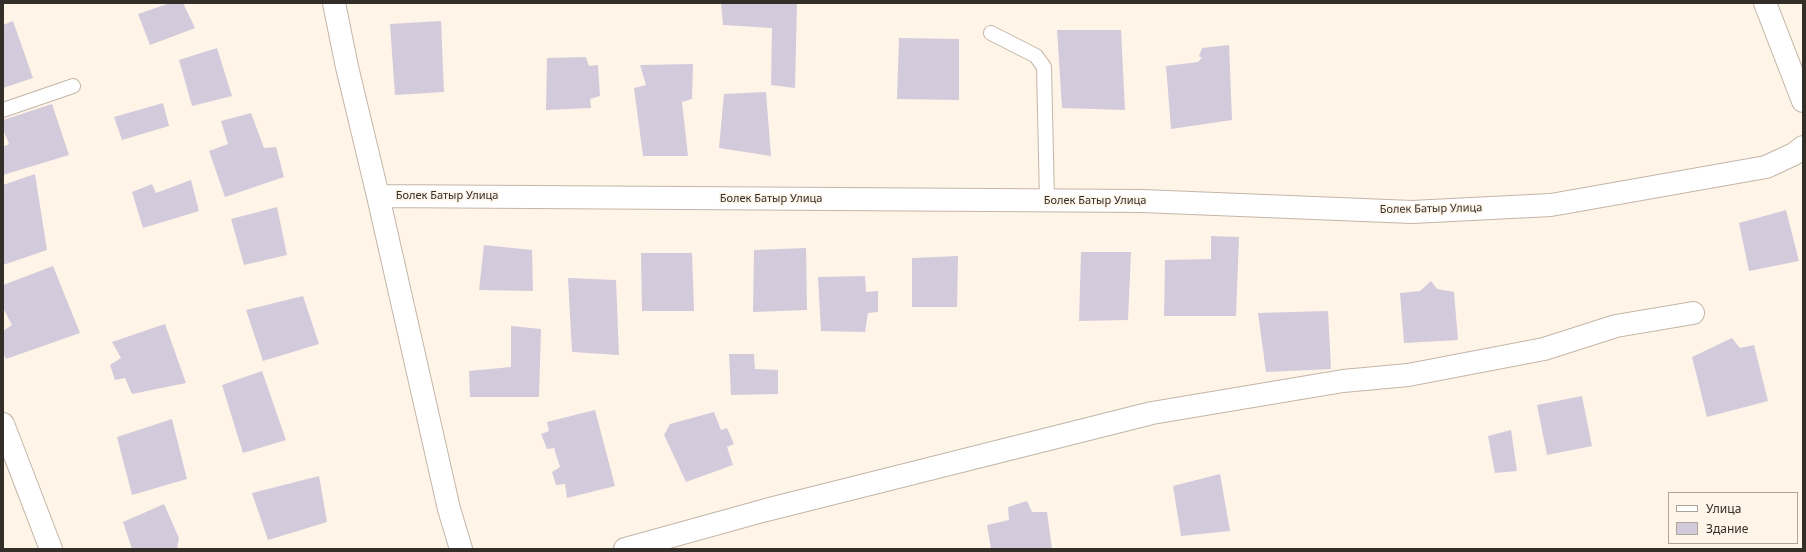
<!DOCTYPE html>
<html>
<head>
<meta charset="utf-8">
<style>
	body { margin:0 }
	#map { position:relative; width:1806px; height:552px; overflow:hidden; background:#fff4e8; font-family:"Noto Sans",sans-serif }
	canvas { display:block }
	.frame { position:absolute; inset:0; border:4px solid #332e28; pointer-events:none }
	.legend { position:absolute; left:1668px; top:492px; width:130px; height:52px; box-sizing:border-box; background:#fff4e8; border:1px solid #ada59b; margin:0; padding:5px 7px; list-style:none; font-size:12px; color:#332e28 }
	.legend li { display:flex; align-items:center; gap:8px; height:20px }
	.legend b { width:20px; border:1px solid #ada59b }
</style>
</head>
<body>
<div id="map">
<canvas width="1806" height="552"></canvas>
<div class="frame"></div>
<ul class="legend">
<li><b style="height:5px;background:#fff"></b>Улица</li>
<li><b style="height:11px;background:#d3cbdc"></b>Здание</li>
</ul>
</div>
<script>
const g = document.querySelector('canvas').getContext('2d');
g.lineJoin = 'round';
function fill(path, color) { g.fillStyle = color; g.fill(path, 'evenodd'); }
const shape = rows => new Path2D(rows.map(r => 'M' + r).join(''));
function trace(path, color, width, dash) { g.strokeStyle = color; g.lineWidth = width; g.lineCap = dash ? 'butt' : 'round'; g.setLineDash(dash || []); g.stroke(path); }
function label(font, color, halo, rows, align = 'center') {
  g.font = font + ' "Noto Sans",sans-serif'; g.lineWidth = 3; g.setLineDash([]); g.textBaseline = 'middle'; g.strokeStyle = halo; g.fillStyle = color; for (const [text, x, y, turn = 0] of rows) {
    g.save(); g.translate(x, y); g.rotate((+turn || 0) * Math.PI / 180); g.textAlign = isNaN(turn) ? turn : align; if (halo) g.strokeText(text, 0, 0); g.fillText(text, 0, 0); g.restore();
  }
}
fill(shape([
	[170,3,183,3,195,28,150,45,138,14],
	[721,3,797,3,795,88,771,85,772,28,723,25],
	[13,21,33,78,3,88,3,25],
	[441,21,444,92,395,95,390,24],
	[1057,30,1121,30,1125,110,1062,108],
	[899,38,959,39,959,100,897,99],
	[1229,45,1232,120,1171,129,1166,66,1198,62,1202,58,1199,56,1202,48],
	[217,48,232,96,192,106,179,60],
	[586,57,589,66,598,65,600,96,590,99,591,108,546,110,547,58],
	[693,64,692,99,682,102,688,156,643,156,634,88,646,85,640,65],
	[766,92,771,156,719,148,724,94],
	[163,103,169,126,122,140,114,117],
	[52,104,69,155,3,175,3,147,9,144,3,129,3,120],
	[251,113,264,148,276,147,284,177,225,197,209,151,228,144,221,121],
	[35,174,47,250,3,265,3,185],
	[191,180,199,211,143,228,132,192,152,184,156,193],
	[277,207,287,255,244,265,231,219],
	[1786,210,1799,261,1749,271,1739,223],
	[1211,236,1239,237,1236,316,1164,316,1165,260,1211,259],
	[484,245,532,250,533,291,479,290],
	[806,248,807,310,753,312,754,250],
	[1081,252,1131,252,1128,320,1079,321],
	[641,253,692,253,694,311,642,311],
	[958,256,957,307,912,307,912,258],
	[53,266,80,333,6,359,3,353,3,331,12,325,3,308,3,285],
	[865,276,866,292,878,291,878,312,868,313,865,332,821,331,818,277],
	[568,278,616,280,619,355,572,352],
	[1431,281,1437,289,1454,292,1458,340,1404,343,1400,293,1420,291],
	[303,296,319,344,263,361,246,310],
	[1328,311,1331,369,1266,372,1258,313],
	[165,324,186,383,132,394,125,378,115,380,110,365,121,358,112,342],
	[511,326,541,329,539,397,470,397,469,371,511,367],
	[1732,338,1740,348,1754,345,1768,401,1707,417,1692,357],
	[729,354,754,354,755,369,778,370,778,394,731,395],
	[262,371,286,440,243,453,222,385],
	[1582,396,1592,446,1547,455,1537,405],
	[595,410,615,486,567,498,565,484,556,485,552,472,560,467,554,448,547,449,541,434,549,431,547,422],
	[714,412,721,430,727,428,734,444,727,447,733,465,686,482,664,435,670,424],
	[172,419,187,479,132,495,117,437],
	[1511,430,1517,471,1495,473,1488,436],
	[1220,474,1230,531,1181,536,1173,486],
	[319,476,327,522,268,540,252,493],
	[1027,501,1032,512,1047,512,1052,549,991,549,987,525,1009,520,1008,507],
	[164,504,179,538,177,549,132,549,123,522]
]), '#d3cbdc');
const lane = shape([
	[991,33,1036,56,1044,67,1047,201],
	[3,110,73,86]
]);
const street = shape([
	[334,3,347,67,378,196,449,509,461,549],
	[1765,3,1803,101],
	[378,196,1142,201,1412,212,1551,205,1766,167,1794,154,1803,147],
	[3,424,51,549],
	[625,549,766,510,1152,413,1343,381,1408,375,1544,349,1616,326,1693,313]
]);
trace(lane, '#c3b6a8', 16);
trace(street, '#c3b6a8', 24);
trace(lane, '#fff', 14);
trace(street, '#fff', 22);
label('11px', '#332e28', '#fff4e8', [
	["Болек Батыр Улица",447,196],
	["Болек Батыр Улица",771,199],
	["Болек Батыр Улица",1095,201],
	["Болек Батыр Улица",1431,209,-1]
]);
</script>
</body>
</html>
